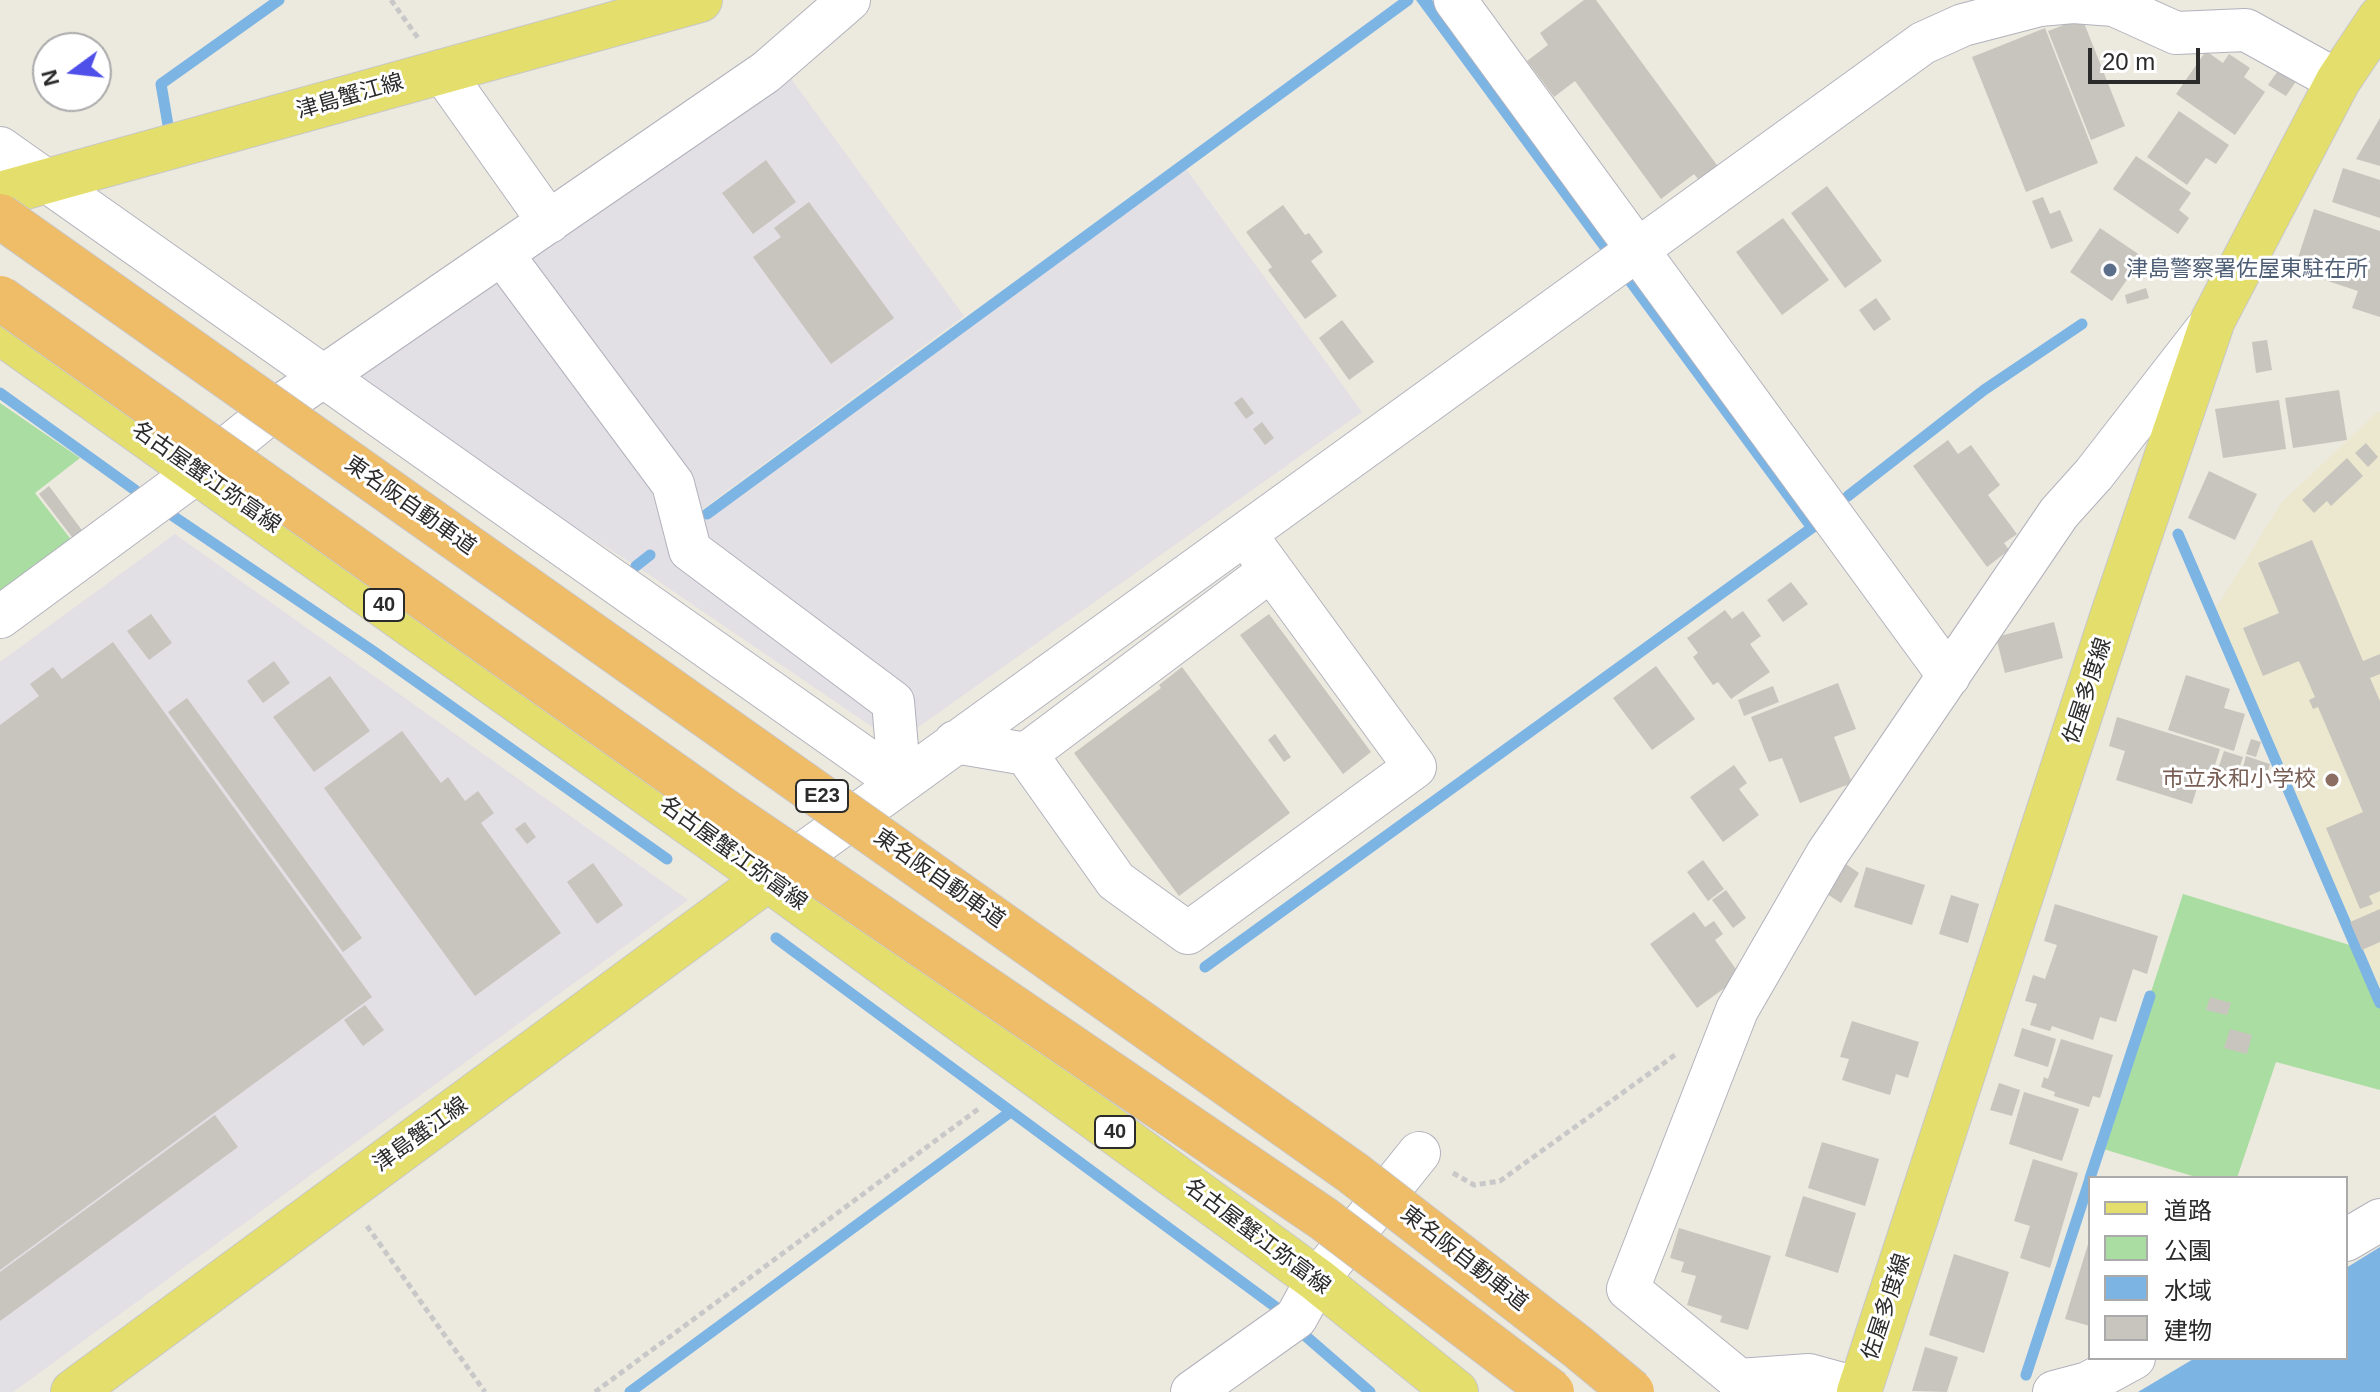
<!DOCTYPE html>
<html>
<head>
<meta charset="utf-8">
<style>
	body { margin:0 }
	#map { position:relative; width:2380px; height:1392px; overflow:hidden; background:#ece9df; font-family:Helvetica,"Noto Sans JP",sans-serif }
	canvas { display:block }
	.legend { position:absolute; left:2088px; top:1176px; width:260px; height:184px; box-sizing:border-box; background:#fff; border:2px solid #aaa; margin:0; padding:10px 14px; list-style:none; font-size:24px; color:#2b2b2b }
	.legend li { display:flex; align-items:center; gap:16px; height:40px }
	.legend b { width:40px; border:2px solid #aaa }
	.north { position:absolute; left:32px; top:32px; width:80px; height:80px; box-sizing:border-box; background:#fff; border:2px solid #aaa; border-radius:50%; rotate:255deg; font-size:22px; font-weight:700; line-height:32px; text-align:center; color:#2b2b2b }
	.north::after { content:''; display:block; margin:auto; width:28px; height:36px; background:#4f4fe9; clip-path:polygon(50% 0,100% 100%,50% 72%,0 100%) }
	.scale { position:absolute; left:2088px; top:48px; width:112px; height:36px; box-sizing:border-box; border:4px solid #2b2b2b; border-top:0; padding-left:10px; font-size:24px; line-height:28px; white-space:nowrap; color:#2b2b2b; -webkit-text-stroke:6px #fff; paint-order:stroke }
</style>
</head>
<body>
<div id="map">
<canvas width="2380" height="1392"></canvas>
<ul class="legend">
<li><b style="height:10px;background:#e4df6c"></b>道路</li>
<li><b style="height:22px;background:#aadda1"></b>公園</li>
<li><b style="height:22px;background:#7cb4e4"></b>水域</li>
<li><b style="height:22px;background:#c8c5be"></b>建物</li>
</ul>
<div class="north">N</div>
<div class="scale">20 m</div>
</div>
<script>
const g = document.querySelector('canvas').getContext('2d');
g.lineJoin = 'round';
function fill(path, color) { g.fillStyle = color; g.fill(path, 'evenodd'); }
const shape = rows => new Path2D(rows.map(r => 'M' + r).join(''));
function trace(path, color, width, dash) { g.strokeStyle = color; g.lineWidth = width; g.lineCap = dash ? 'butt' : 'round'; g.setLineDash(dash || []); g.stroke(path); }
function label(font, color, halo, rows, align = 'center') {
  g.font = font + ' Helvetica,"Noto Sans JP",sans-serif'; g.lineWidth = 6; g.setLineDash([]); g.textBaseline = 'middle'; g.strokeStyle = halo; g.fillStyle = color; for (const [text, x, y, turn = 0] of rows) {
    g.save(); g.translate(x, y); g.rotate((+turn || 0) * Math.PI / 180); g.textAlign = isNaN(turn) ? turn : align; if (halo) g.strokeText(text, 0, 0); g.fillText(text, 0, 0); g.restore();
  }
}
fill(shape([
	[784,69,964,316,701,510,708,519,1186,169,1362,412,896,743,636,566,356,387,364,366],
	[175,534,688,900,13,1392,0,1392,0,662]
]), '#e2dfe5');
fill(shape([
	[2380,412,2380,987,2375,990,2213,613,2281,503,2376,413]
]), '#ece8d0');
fill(shape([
	[0,403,80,458,35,493,73,542,0,596],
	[2183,894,2356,947,2380,1003,2380,1090,2276,1062,2237,1178,2199,1178,2100,1148]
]), '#aadda1');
fill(shape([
	[1416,0,1432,0,1815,522,1821,524,1809,533],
	[2380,1247,2380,1392,2138,1392,2195,1358,2346,1358,2346,1268]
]), '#7cb4e4');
trace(shape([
	[168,125,161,84,279,0],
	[0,393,135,490],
	[1848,496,1984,390,2082,324],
	[707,514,1408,0],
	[173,516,373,651,667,859],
	[2178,534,2380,1003],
	[636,566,650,555],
	[776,938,1277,1308],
	[1205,967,1820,522],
	[2090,1178,2150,996],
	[1301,1332,1370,1392],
	[2026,1375,2090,1179],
	[630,1392,1009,1113]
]), '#7cb4e4', 11);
fill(shape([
	[1584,0,1596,0,1722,172,1703,185,1694,174,1661,199,1575,81,1554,97,1527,61,1548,45,1540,33],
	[2082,18,2125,126,2091,140,2048,31],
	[2045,28,2098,163,2026,192,1972,57],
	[2206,51,2223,63,2229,54,2250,68,2244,77,2265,92,2235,135,2176,94],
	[2284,62,2301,74,2286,96,2268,85],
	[2179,111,2229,145,2216,164,2206,158,2187,185,2147,157],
	[2380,118,2380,166,2356,159],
	[2136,156,2191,193,2179,210,2189,218,2178,234,2113,189],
	[766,160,796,202,753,234,722,193],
	[2343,168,2380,180,2380,218,2332,202],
	[1827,186,1882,261,1845,288,1791,213],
	[2043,197,2050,214,2060,210,2073,241,2051,249,2032,201],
	[809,202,894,318,831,364,753,257,781,237,774,228],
	[1283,205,1305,235,1309,233,1323,252,1311,261,1337,296,1305,319,1268,270,1272,267,1246,232],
	[2314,209,2380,231,2380,317,2352,308,2358,291,2294,270],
	[1783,218,1829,280,1782,315,1736,252],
	[2100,228,2150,262,2139,279,2131,274,2112,301,2070,272],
	[2146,288,2149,298,2127,304,2125,295],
	[1876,298,1891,319,1874,331,1859,310],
	[1342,320,1374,362,1349,380,1319,338],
	[2267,340,2272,370,2256,373,2252,342],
	[2339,390,2347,440,2293,448,2285,398],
	[1242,397,1254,413,1246,419,1234,403],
	[2279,400,2286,449,2223,458,2215,409],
	[1262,422,1274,438,1265,445,1253,429],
	[1948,440,1958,454,1971,445,2000,485,1988,495,2017,534,2004,543,2009,550,1987,567,1913,466],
	[2366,443,2378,457,2368,467,2355,453],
	[2347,458,2363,476,2331,506,2327,501,2314,513,2302,500],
	[2209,471,2257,494,2235,540,2188,518],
	[49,486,84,533,75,541,39,494],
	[2312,540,2363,661,2380,654,2380,674,2370,678,2380,701,2380,891,2369,896,2373,904,2360,909,2326,828,2363,812,2318,707,2313,709,2309,700,2315,697,2299,661,2263,676,2243,628,2279,613,2258,563],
	[1791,582,1808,604,1783,622,1767,600],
	[1725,610,1732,619,1743,611,1761,636,1750,644,1770,672,1731,699,1718,682,1713,685,1693,657,1698,653,1687,638],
	[151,614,172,643,149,660,127,631],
	[1269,614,1371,752,1343,774,1240,635],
	[2054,622,2063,658,2005,673,1996,637],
	[113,642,372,997,0,1270,0,725,39,696,30,684,53,667,62,679],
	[274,661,290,683,263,703,247,681],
	[1656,666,1695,719,1652,750,1613,698],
	[1182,667,1290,813,1179,896,1074,753,1161,688,1159,685],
	[2186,675,2230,689,2224,708,2245,714,2234,751,2168,730],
	[330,676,370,731,314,772,273,717],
	[1838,683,1856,729,1834,737,1852,783,1800,803,1782,758,1769,762,1751,717],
	[1773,686,1779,702,1744,716,1738,700],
	[187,698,362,938,343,952,168,712],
	[2117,717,2220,749,2211,778,2201,775,2192,804,2116,780,2125,751,2109,746],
	[402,731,441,783,448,777,465,801,478,791,494,813,481,823,561,933,475,996,324,788],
	[1275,734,1291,757,1284,762,1268,740],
	[2251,739,2261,742,2256,757,2246,754],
	[2224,751,2243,757,2237,775,2218,769],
	[2246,756,2270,764,2265,782,2255,778,2257,772,2243,767],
	[1734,765,1747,783,1739,789,1759,815,1723,842,1690,797],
	[525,822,536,837,527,844,515,829],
	[1703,860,1724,889,1708,901,1687,872],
	[593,863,623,905,597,924,567,882],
	[1846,864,1859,873,1841,903,1827,894],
	[1866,867,1925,885,1912,925,1854,907],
	[1726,890,1746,918,1733,928,1712,900],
	[1951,895,1979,904,1968,943,1939,934],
	[2055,904,2158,936,2147,974,2133,969,2116,1022,2100,1017,2093,1040,2052,1026,2050,1031,2030,1025,2037,1004,2025,1001,2033,975,2045,979,2057,945,2044,941],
	[2380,909,2380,942,2362,950,2350,922],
	[1694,912,1705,927,1714,921,1723,934,1715,940,1741,976,1697,1008,1650,944],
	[2210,997,2231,1003,2227,1015,2206,1010],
	[365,1005,384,1030,363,1046,344,1020],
	[1852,1021,1919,1042,1908,1078,1896,1074,1890,1095,1842,1080,1849,1059,1840,1057],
	[2022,1028,2056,1039,2048,1067,2014,1056],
	[2230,1029,2252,1035,2247,1054,2224,1048],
	[2061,1039,2113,1055,2100,1098,2093,1096,2089,1107,2054,1096,2055,1092,2041,1087,2044,1077,2048,1079],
	[1999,1083,2020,1090,2012,1116,1990,1110],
	[2024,1092,2079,1109,2062,1161,2009,1144],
	[215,1115,238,1147,0,1321,0,1272],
	[1822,1142,1879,1159,1865,1206,1808,1188],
	[2033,1159,2078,1173,2050,1268,2020,1258,2030,1226,2014,1221],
	[1803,1196,1856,1213,1838,1273,1785,1256],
	[1679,1228,1771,1256,1748,1330,1720,1322,1722,1316,1687,1305,1696,1276,1681,1272,1684,1262,1670,1258],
	[2089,1241,2090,1241,2090,1326,2065,1319],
	[1954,1254,2009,1272,1984,1353,1929,1335],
	[1925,1347,1958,1357,1947,1392,1912,1391]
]), '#c8c5be');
const minor = shape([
	[1455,0,1949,676],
	[442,71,549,222],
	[0,148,900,783],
	[502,254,673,484,690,550,893,702,900,783],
	[0,617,197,472,270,413,766,72,849,0],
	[955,742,1026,754,1116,881,1188,933,1415,767,1245,534],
	[1026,754,1271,570],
	[768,879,1923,43,1963,25,2040,5,2073,2,2114,5,2176,33,2246,30,2338,81],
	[2346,1240,2380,1220],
	[1860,1389,1809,1375,1739,1380,1628,1289,1737,1010,1827,854,2059,513,2094,474,2205,331],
	[1192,1392,1296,1318,1317,1280,1419,1153],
	[2054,1392,2088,1383,2134,1358]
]);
const major = shape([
	[0,194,700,0],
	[0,332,768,879,1317,1280,1456,1392],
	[73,1392,768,879],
	[1859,1392,2113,614,2213,320,2338,81,2380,18]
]);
trace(minor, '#b2b2bd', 44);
trace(major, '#c8c8c8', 46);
trace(shape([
	[391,0,418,38],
	[1453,1173,1474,1185,1500,1181,1675,1055],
	[367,1226,485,1392],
	[595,1392,981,1107]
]), '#c8c8c8', 5, [6, 4]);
trace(minor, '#fff', 42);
trace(major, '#e4df6c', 44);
const highwayBridge = shape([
	[0,216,1353,1173,1579,1348,1632,1392],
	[0,298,725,811,1324,1219,1552,1392]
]);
trace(highwayBridge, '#c8c8c8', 46, []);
trace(highwayBridge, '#efbc67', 44);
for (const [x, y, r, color] of [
	[2110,270,8,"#5c6f8a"],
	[2332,780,8,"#8d6e63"]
]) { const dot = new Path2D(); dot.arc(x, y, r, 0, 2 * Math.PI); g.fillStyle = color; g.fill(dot); trace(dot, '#fff', 3); }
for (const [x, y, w] of [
	[384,605,40],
	[822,796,52],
	[1115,1132,40]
]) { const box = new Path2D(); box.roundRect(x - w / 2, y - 16, w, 32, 6); g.fillStyle = '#fff'; g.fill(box); trace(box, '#2b2b2b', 2); }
label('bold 20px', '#2b2b2b', null, [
	["40",384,605],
	["E23",822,796],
	["40",1115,1132]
]);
label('22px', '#2b2b2b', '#fff', [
	["津島蟹江線",350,97,-16],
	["名古屋蟹江弥富線",206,478,35],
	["東名阪自動車道",410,506,35],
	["佐屋多度線",2088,691,-72],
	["名古屋蟹江弥富線",733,854,36],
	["東名阪自動車道",939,879,35],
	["津島蟹江線",421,1135,-36],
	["名古屋蟹江弥富線",1257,1237,37],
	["東名阪自動車道",1464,1259,38],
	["佐屋多度線",1887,1307,-72]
]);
label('22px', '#4e5e75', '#fff', [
	["津島警察署佐屋東駐在所",2126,270]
], 'left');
label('22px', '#785e54', '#fff', [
	["市立永和小学校",2316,780]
], 'right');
</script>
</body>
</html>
